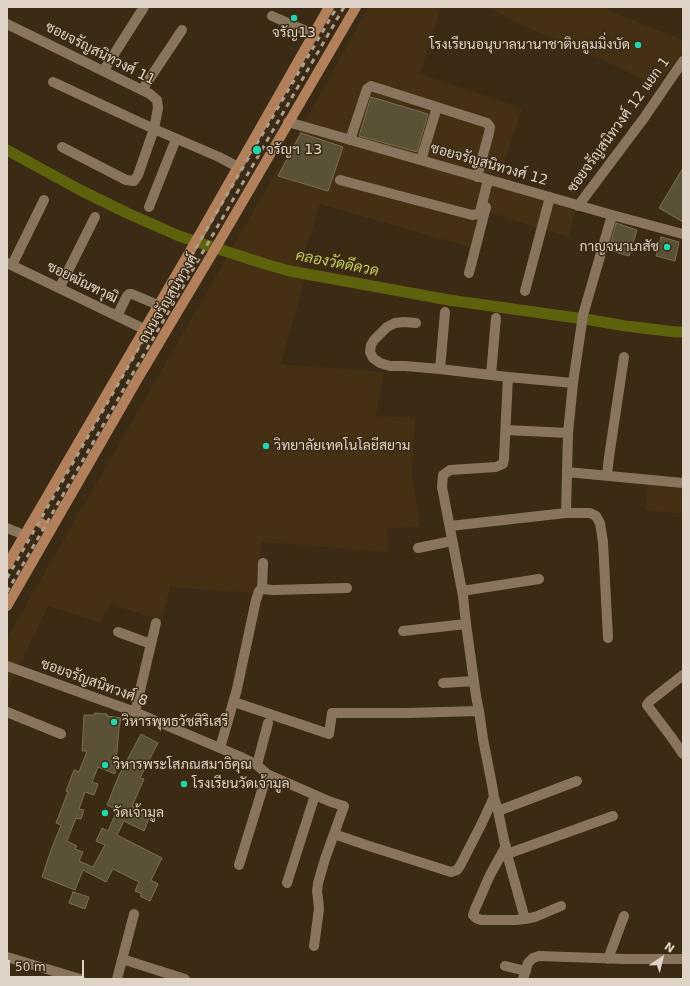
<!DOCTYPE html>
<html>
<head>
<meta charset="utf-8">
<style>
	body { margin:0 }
	#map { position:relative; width:690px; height:986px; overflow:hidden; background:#3b2a14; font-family:"DejaVu Sans",sans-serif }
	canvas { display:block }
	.frame { position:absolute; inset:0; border:8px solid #ded3c6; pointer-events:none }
	.north { position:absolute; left:642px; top:938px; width:40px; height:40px; -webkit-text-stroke:3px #3b2a14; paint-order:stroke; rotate:35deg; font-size:11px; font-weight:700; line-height:16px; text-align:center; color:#ded3c6 }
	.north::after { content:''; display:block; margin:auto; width:14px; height:18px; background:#ded3c6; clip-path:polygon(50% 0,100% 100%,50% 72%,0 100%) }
	.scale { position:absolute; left:8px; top:960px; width:76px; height:18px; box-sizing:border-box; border:2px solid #ded3c6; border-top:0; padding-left:5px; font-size:12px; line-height:14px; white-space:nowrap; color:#ded3c6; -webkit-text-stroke:3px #3b2a14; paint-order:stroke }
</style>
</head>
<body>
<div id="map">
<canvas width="690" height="986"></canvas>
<div class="frame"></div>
<div class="north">N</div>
<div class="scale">50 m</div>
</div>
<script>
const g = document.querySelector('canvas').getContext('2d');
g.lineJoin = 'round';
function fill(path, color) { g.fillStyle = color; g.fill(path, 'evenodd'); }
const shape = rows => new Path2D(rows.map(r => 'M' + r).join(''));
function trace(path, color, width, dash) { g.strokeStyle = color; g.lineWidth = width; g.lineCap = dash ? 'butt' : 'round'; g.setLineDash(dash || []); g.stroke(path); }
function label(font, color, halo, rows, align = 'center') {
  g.font = font + ' "DejaVu Sans",Sarabun,sans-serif'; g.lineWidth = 3; g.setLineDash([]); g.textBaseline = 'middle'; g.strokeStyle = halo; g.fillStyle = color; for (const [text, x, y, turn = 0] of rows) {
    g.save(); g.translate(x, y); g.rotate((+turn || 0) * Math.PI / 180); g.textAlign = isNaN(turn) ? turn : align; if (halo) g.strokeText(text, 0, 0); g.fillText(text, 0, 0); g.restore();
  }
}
fill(shape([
	[369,7,441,7,420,74,522,108,500,177,577,199,569,237,490,213,479,250,320,204,297,277,305,279,281,364,384,372,376,416,415,418,412,475,420,526,387,529,388,552,262,542,254,593,170,587,162,621,110,604,101,623,48,606,7,692,7,638,272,179],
	[488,7,606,7,611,11,683,40,683,50,657,86,588,53,517,23],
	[648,485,683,489,683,514,645,510]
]), '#453013');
trace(shape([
	[7,150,80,190,127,213,179,236,265,264,290,271,449,300,591,320,626,326,676,332,683,332]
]), '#5e620c', 11);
const building = shape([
	[371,97,428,114,417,152,359,136,371,97],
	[301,133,343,147,328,191,278,176,301,133],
	[683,168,683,222,659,208,683,168],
	[616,223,637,230,629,256,609,250,616,223],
	[661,237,679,242,675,261,656,256,661,237],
	[95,713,107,714,107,716,121,718,119,728,115,774,98,767,92,782,98,784,94,795,85,792,79,809,84,810,81,819,76,818,67,841,77,846,75,849,83,852,79,861,93,867,105,845,96,841,102,828,108,831,117,810,107,805,119,775,141,734,158,743,140,778,144,779,132,806,151,814,144,831,124,821,117,835,162,858,151,880,158,884,150,901,140,896,142,894,135,891,139,882,113,869,106,882,83,870,75,890,42,877,51,850,61,825,56,823,68,792,66,791,74,770,79,772,87,751,82,751,84,715,95,715,95,713],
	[73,892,89,897,85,909,69,903,73,892]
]);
fill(building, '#5a5136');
trace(building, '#797054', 1);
trace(shape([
	[272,16,313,34],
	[7,24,142,90,150,94,157,100,158,108,154,129,138,175,134,181,126,180,62,147],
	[104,70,144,7],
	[53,82,154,129,219,157,238,167],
	[142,90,182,30],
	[288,122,612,215,683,234],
	[350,140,367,89,371,86,487,123,490,127,489,133,477,177],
	[421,160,437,107],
	[340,180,472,215,478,214,480,212,488,180],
	[578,206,644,118,683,61],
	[149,207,176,139],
	[7,263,144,329],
	[12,265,44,200],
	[469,273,486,207],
	[60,287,95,217],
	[525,291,550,197],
	[117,316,127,296,129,294,132,294,158,305],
	[416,323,404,322,395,323,387,327,374,340,371,345,370,352,373,358,380,363,390,366,405,366,440,369,508,377,573,383],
	[440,369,445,312],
	[491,375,496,318],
	[508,377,504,458,503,464,496,467,450,470,443,475,442,487,463,596,466,624,476,696,479,711,483,739,492,785,494,797,498,811,507,854,525,919],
	[506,430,568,433],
	[567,472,683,483],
	[607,475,609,457,624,357],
	[566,513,568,433,573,383,583,315,612,215],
	[450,526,566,513,590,513,596,516,600,523,603,542,608,638],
	[7,528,24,535],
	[418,548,452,541],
	[262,589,263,563],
	[462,591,539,579],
	[403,631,466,624],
	[118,632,151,644,135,712],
	[151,644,156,623],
	[7,666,135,712,241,757,257,765,267,774,331,802,344,806,325,859,318,883,317,892,318,898,319,909,314,946],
	[683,675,650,701,647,705,672,738,683,754],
	[443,683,474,681],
	[234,702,329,734,332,713,406,713,479,711],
	[7,712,61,734],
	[220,748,237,689,256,600,259,591,262,589,273,590,347,588],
	[257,765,268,723],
	[498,811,577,781],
	[334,834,366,845,451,872,457,870,460,866,481,825,494,797],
	[506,846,490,875,475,909,473,915,476,918,481,920,516,920,525,919,535,917,561,906],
	[507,854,613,816],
	[239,865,267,774],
	[287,883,315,795],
	[7,957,80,979],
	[122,959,185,979],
	[608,959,624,916],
	[505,966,526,971],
	[117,979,134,914],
	[523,979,528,963,533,958,539,956,625,959,683,959]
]), '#89755d', 10);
trace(shape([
	[34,519,51,529],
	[7,565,193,246,329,7],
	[7,606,137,380,215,249,356,7]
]), '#b2815c', 10);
trace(shape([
	[7,578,208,227,337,7],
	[7,592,344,7]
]), '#ac9f90', 3, [5, 5]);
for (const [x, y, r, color] of [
	[294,18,4,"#23d5af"],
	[638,45,4,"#23d5af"],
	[257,150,5,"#23d5af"],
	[667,247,4,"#23d5af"],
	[266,446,4,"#23d5af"],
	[114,722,4,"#23d5af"],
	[105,765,4,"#23d5af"],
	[184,784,4,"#23d5af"],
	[105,813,4,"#23d5af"]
]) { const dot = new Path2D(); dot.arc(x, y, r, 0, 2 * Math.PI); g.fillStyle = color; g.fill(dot); trace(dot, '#3b2a14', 1.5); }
label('14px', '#ded3c6', '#3b2a14', [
	["จรัญ13",294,33,"center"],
	["โรงเรียนอนุบาลนานาชาติบลูมมิ่งบัด",630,45,"right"],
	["จรัญฯ 13",266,150],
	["กาญจนาเภสัช",659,247,"right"],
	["วิทยาลัยเทคโนโลยีสยาม",274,446],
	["วิหารพุทธวัชสิริเสรี",122,722],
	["วิหารพระโสภณสมาธิคุณ",113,765],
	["โรงเรียนวัดเจ้ามูล",192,784],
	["วัดเจ้ามูล",113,813]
], 'left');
label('14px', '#ded3c6', '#3b2a14', [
	["ซอยจรัญสนิทวงศ์ 11",100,54,27],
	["ซอยจรัญสนิทวงศ์ 12 แยก 1",619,125,-54],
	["ซอยจรัญสนิทวงศ์ 12",489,165,16],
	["ซอยฒัณฑวุฒิ",82,283,26],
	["ถนนจรัญสนิทวงศ์",169,299,-59],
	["ซอยจรัญสนิทวงศ์ 8",94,683,20]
]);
label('italic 15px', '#c4cc61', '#3b2a14', [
	["คลองวัดดีดวด",337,264,11]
]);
</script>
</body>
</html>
